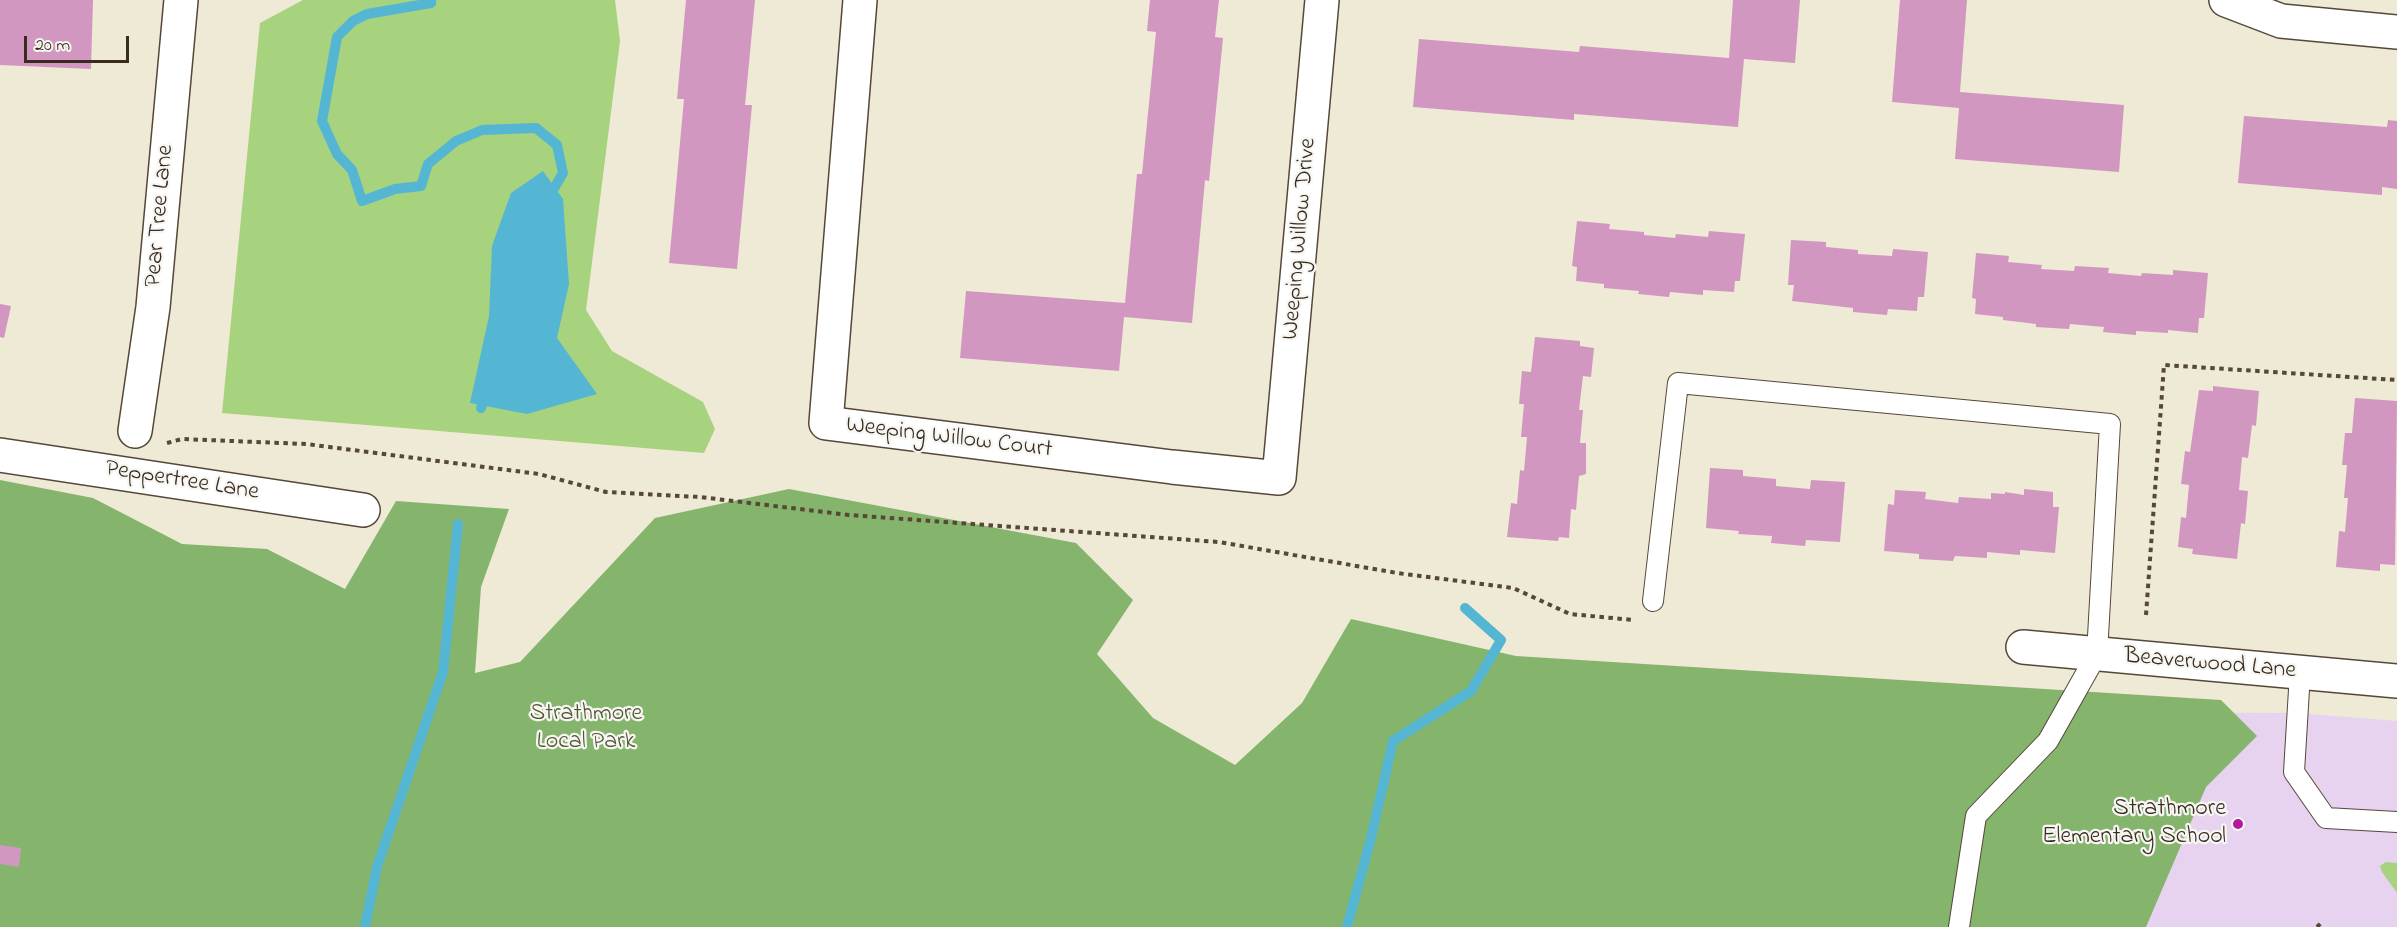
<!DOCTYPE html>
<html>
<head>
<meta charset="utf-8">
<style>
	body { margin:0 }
	#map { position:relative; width:2397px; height:927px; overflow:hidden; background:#eeead5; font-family:"Indie Flower",sans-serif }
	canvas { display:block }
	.scale { position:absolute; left:24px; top:36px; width:105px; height:27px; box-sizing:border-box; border:3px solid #3b2a1e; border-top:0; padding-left:8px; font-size:18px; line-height:21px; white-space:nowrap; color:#3b2a1e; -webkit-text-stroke:4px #f6f6f2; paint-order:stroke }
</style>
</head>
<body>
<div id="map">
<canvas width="2397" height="927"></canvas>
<div class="scale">20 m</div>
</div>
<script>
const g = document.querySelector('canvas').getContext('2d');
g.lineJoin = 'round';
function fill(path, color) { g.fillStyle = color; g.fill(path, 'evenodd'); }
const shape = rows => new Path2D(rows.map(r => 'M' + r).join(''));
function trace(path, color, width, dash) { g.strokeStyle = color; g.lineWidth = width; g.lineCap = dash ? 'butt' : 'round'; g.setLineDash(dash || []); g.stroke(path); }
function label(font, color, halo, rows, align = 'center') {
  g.font = font + ' "Indie Flower",sans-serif'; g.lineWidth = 4.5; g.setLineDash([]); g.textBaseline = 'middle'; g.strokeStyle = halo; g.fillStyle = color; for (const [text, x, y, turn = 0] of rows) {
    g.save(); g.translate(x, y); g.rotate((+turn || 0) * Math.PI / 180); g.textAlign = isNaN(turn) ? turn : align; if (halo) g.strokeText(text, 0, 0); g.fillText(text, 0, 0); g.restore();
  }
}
fill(shape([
	[2088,712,2297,713,2397,721,2397,927,2071,927]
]), '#e7d2ef');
fill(shape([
	[303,0,615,0,620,41,586,310,612,351,703,402,715,429,704,453,222,413,260,23],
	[2386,862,2397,863,2397,893,2382,872,2380,866]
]), '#a7d27e');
fill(shape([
	[0,480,93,498,182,544,267,549,345,589,396,501,509,509,481,587,475,673,520,662,655,518,789,489,1076,543,1133,600,1097,654,1153,718,1235,765,1302,703,1351,619,1516,656,2221,700,2257,736,2206,787,2146,927,0,927]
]), '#85b46d');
fill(shape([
	[543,171,563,199,569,284,557,338,597,394,527,414,470,403,489,316,492,246,511,193]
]), '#55b6d4');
trace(shape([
	[431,0,431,3,367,14,353,21,337,37,322,121,337,154,352,170,362,201,395,189,421,186,428,164,456,141,482,130,536,128,557,145,563,173,549,197],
	[481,408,486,391],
	[365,927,377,867,443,672,458,524],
	[1347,927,1371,838,1393,741,1471,691,1501,640,1465,608]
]), '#55b6d4', 10);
fill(shape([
	[0,0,93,0,91,69,0,65],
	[686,0,755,0,745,105,752,105,737,269,669,263,684,99,677,99],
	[1150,0,1219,0,1215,37,1223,38,1209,181,1205,180,1192,323,1124,317,1119,371,960,358,966,291,1125,303,1137,174,1142,174,1156,32,1147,31],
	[1733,0,1800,0,1795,63,1744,59,1738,127,1574,114,1574,120,1413,107,1419,39,1579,52,1580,46,1729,58],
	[1900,0,1967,0,1960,92,2124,105,2119,172,1955,159,1959,108,1892,102],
	[2244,116,2387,127,2388,120,2397,121,2397,189,2382,187,2382,195,2238,183],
	[1577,221,1610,224,1609,229,1644,232,1644,235,1675,238,1676,234,1708,237,1709,231,1745,234,1740,281,1735,281,1734,292,1703,290,1703,295,1670,292,1669,297,1638,294,1639,291,1604,288,1604,284,1576,281,1577,267,1572,266],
	[1791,240,1826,242,1826,247,1858,250,1858,254,1892,256,1893,249,1928,252,1924,297,1918,297,1917,311,1888,309,1887,315,1853,312,1853,308,1792,301,1794,285,1788,285],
	[1976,253,2009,256,2008,262,2042,265,2041,269,2074,271,2075,266,2109,268,2108,273,2141,276,2142,273,2173,275,2173,270,2208,273,2204,318,2199,318,2198,333,2168,330,2168,333,2136,331,2136,335,2103,332,2104,327,2070,324,2069,329,2036,327,2036,324,2003,320,2003,317,1975,314,1976,299,1972,298],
	[0,304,11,306,4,338,0,337],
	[1535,337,1580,341,1580,346,1594,348,1591,377,1583,376,1579,410,1583,410,1580,443,1586,443,1586,474,1579,476,1576,510,1571,509,1569,538,1559,537,1558,541,1507,537,1511,503,1517,504,1520,470,1524,471,1527,437,1521,437,1524,404,1519,404,1522,371,1531,372],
	[2213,386,2259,391,2256,426,2252,425,2248,458,2242,457,2239,490,2248,491,2245,524,2241,523,2237,559,2192,554,2193,549,2178,547,2181,517,2186,518,2189,485,2181,484,2185,451,2190,452,2199,390,2213,391],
	[2355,398,2397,401,2395,565,2380,564,2380,571,2336,567,2339,531,2345,532,2348,498,2344,498,2347,465,2342,465,2345,433,2352,433],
	[1710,468,1743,470,1743,476,1776,479,1776,486,1810,489,1811,480,1845,482,1840,542,1806,540,1805,546,1771,543,1772,536,1738,534,1739,531,1706,528],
	[2024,489,2053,492,2053,507,2059,507,2055,553,2020,550,2020,555,1987,552,1987,558,1955,556,1953,561,1919,559,1919,554,1884,551,1888,504,1894,505,1895,490,1926,492,1925,499,1958,503,1959,497,1991,499,1991,493,2005,494,2005,492,2024,495],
	[0,845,21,848,19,867,0,864]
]), '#d197c1');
const lane = shape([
	[1653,601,1678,383,2110,424,2097,654,2048,741,1976,816,1959,927],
	[2300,673,2294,772,2326,818,2397,822]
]);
const street = shape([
	[860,0,826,423,1172,467,1279,478,1322,0],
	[2226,0,2281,21,2397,32],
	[135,431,153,307,181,0],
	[0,455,363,510],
	[2023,647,2397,681]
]);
trace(lane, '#564739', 22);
trace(street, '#564739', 36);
trace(shape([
	[167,443,182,439,306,444,539,474,606,492,700,497,849,515,1219,542,1397,573,1513,588,1570,614,1633,620],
	[2146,615,2164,365,2397,380],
	[2317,927,2321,923]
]), '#564739', 4, [4.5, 4.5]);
trace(lane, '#fff', 20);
trace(street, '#fff', 33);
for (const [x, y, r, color] of [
	[2238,824,6,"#b5179e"]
]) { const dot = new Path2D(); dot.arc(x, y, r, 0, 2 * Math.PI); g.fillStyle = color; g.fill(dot); trace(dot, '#f6f6f2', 2); }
label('24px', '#3b2a1e', '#f6f6f2', [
	["Pear Tree Lane",161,216,-85],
	["Weeping Willow Drive",1301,239,-85],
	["Weeping Willow Court",949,439,7],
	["Peppertree Lane",182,482,9],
	["Beaverwood Lane",2210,665,5]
]);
label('24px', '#565436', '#f6f6f2', [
	["Strathmore",586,715],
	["Local Park",586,743]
]);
label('24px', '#3b2a1e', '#f6f6f2', [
	["Strathmore",2226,810],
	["Elementary School",2226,838]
], 'right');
</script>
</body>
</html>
